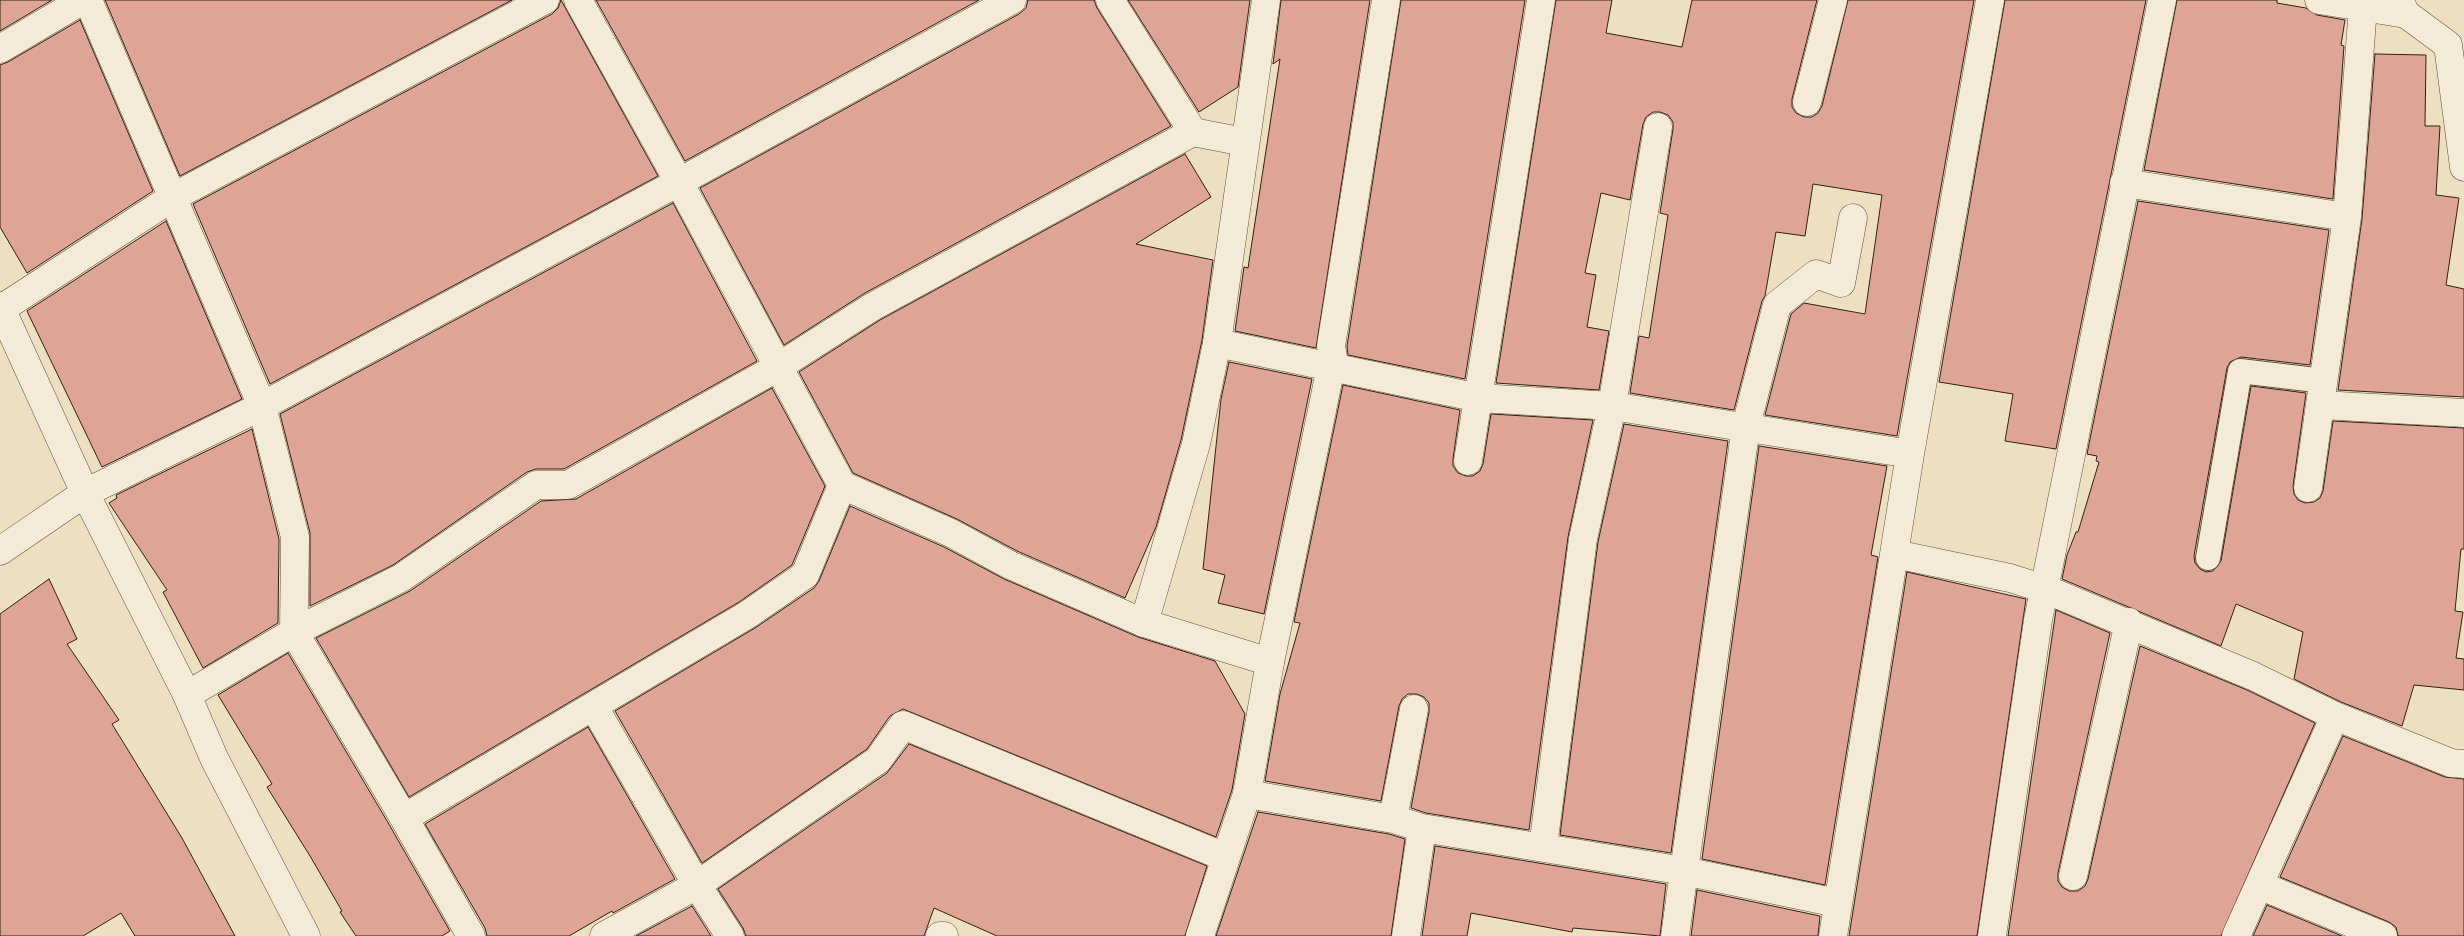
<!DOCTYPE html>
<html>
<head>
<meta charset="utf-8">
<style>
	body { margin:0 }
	canvas { display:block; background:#ede0c1 }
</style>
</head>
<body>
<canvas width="2464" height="936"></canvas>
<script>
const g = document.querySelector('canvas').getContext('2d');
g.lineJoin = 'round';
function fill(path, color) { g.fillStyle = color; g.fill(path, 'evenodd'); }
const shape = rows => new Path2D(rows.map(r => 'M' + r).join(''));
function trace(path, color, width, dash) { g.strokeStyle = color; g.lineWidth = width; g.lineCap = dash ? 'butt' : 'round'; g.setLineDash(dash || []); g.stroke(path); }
const building = shape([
	[0,0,52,0,0,31,0,0],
	[105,0,512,0,180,176,105,0],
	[561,0,658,176,270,384,193,204,552,14,558,8,561,0],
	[596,0,979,0,685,161,596,0],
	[1028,0,1094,0,1097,8,1171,126,865,293,784,345,700,188,1019,14,1026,8,1028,0],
	[1128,0,1250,0,1238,87,1199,112,1128,0],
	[1281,0,1370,0,1316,348,1235,331,1244,267,1248,268,1280,59,1273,64,1281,0],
	[1401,0,1525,0,1465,379,1348,355,1347,346,1401,0],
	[1556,0,1612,0,1606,33,1682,47,1692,0,1817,0,1792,99,1792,107,1796,113,1804,117,1812,117,1818,113,1822,106,1848,0,1974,0,1897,436,1765,415,1791,314,1804,303,1865,314,1882,195,1813,184,1805,236,1776,232,1765,296,1762,301,1734,410,1630,393,1639,336,1649,338,1668,215,1660,213,1673,129,1673,122,1668,115,1660,112,1653,112,1646,117,1643,124,1630,200,1601,193,1585,273,1596,275,1587,327,1609,331,1599,390,1496,383,1556,0],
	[2005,0,2146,0,2056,449,2005,441,2013,394,1939,382,2005,0],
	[2177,0,2277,0,2277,3,2306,8,2317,15,2345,20,2341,45,2344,46,2333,199,2144,170,2177,0],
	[80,20,153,191,27,273,0,227,0,65,8,62,80,20],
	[2375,54,2426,55,2425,126,2440,126,2436,195,2459,198,2446,285,2464,289,2464,397,2338,390,2362,219,2375,54],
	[1185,154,1211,197,1136,244,1213,260,1202,340,1181,440,1156,527,1125,598,1017,551,957,519,853,473,799,372,880,320,1185,154],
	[2138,201,2329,230,2310,365,2241,357,2230,362,2227,368,2194,556,2195,563,2200,569,2206,572,2213,571,2221,561,2251,386,2306,393,2293,486,2294,494,2298,500,2305,503,2314,502,2320,498,2323,491,2333,421,2464,428,2464,549,2461,549,2455,611,2463,612,2456,658,2464,659,2464,690,2414,685,2402,726,2341,702,2294,679,2303,632,2236,604,2221,646,2062,579,2067,555,2076,532,2078,532,2099,462,2096,461,2097,456,2087,454,2138,201],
	[673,203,757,361,564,469,536,469,527,472,393,565,310,606,310,533,280,414,673,203],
	[166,221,242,399,102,467,27,311,166,221],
	[1229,362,1312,379,1264,614,1218,603,1225,575,1203,569,1221,399,1229,362],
	[1343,385,1460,410,1453,459,1453,466,1458,473,1466,476,1473,476,1480,471,1483,464,1491,414,1593,420,1568,537,1529,830,1426,813,1411,808,1429,712,1429,703,1424,697,1417,694,1408,694,1402,699,1399,706,1381,801,1265,781,1280,694,1300,623,1294,622,1343,385],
	[772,388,825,486,792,565,739,602,409,797,316,638,410,591,541,501,576,499,772,388],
	[1624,424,1728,441,1671,853,1560,835,1598,542,1624,424],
	[252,429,279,539,278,623,203,668,163,592,167,590,109,503,117,498,116,495,252,429],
	[1759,446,1887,466,1871,555,1878,557,1825,885,1702,859,1759,446],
	[850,506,944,547,1004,579,1138,637,1215,661,1245,714,1232,790,1216,837,903,709,890,716,867,749,702,863,615,711,755,628,814,588,819,581,850,506],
	[1907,572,2026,599,1977,936,1849,936,1907,572],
	[49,579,77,639,67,644,119,720,112,724,182,838,235,936,135,936,121,913,83,936,0,936,0,614,49,579],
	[2056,610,2110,633,2058,873,2058,881,2062,887,2069,891,2078,891,2085,886,2088,879,2140,646,2247,690,2315,723,2221,936,2008,936,2056,610],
	[288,653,390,826,450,931,442,936,356,936,340,912,342,911,310,856,267,787,272,784,218,695,288,653],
	[588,727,675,879,613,913,612,911,569,936,487,936,485,928,425,824,588,727],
	[2343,736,2445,777,2464,779,2464,936,2398,936,2396,927,2389,922,2280,877,2343,736],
	[909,744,1207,866,1185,936,997,936,934,908,924,936,746,936,743,928,718,889,887,773,909,744],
	[1258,812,1389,834,1405,839,1391,936,1216,936,1258,812],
	[1435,846,1666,884,1660,936,1573,928,1572,932,1471,913,1467,936,1422,936,1435,846],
	[1697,890,1820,916,1818,936,1691,936,1697,890],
	[2267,905,2342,936,2253,936,2267,905],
	[692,906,711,936,636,936,692,906]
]);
fill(building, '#dea596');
trace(building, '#331f12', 1);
const service = shape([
	[2208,558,2240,371,2324,381]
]);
const minor = shape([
	[88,0,262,406,295,537,294,632,404,818,471,936],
	[1110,0,1193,132],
	[2319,0,2406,14],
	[0,49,83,0],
	[1807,102,1833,0],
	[2124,183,2347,217],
	[0,306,85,493,187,695,214,758,306,936],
	[1,309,173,197,545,0],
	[1217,343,1479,398,1612,406,1910,454],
	[2321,405,2464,413],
	[1468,461,1541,0],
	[842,485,951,533,1010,565,1144,623],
	[2308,488,2347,217,2363,7],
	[0,551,85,493,262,406,679,182,1012,0],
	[1895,554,2010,578,2045,589,2253,676,2335,716,2451,763,2464,764],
	[1270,662,1333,357,1331,346,1386,0],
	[187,695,294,632,401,578,536,485,568,485,778,367,872,307,1193,132,1244,142],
	[594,707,697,885,730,936],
	[1247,794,1393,819,1422,828,1684,871,1837,903],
	[404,818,747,615,805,575,842,485,679,182,578,0],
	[1393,819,1414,709],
	[1543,847,1583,539,1612,406,1658,127],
	[2073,876,2129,622],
	[2259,885,2383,936],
	[604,936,697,885,878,760,903,725,1225,857],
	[940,936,944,936],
	[1406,936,1422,828],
	[1675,936,1746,426,1777,305,1816,274,1841,283,1853,218],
	[1833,936,1910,454,1990,0],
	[1992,936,2038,620,2162,0],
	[2236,936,2335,716]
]);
const tertiary = shape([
	[2399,0,2406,14,2448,45,2464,167],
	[1200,936,1247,794,1270,662,1144,623,1196,444,1217,343,1266,0]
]);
trace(service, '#624f3e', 26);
trace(minor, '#624f3e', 29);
trace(tertiary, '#624f3e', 29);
trace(service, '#f3ebd7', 24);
trace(minor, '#f3ebd7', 28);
trace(tertiary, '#f3ebd7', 28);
</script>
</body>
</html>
